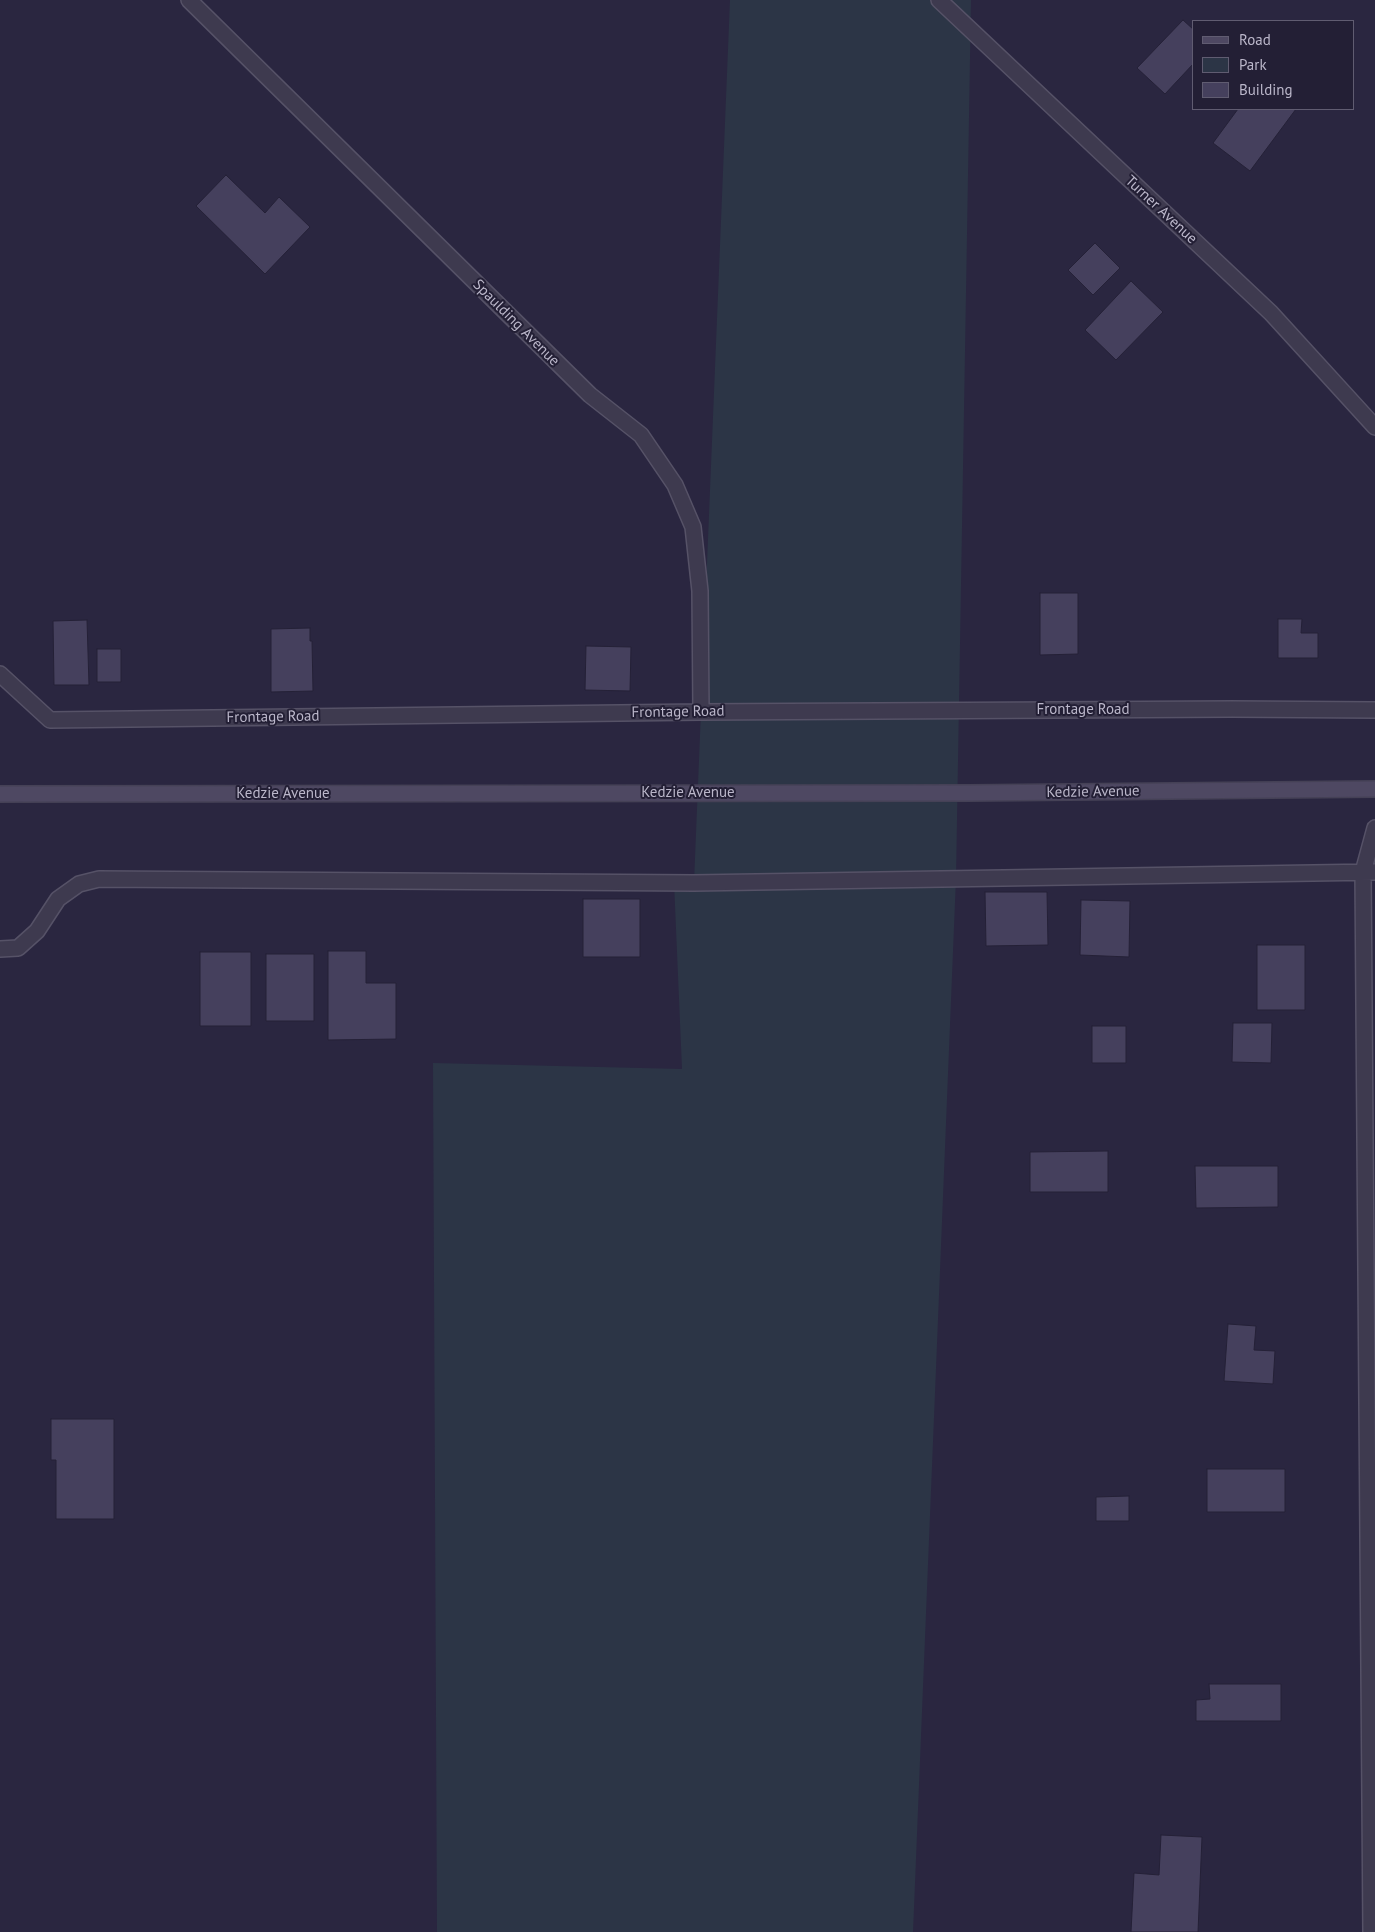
<!DOCTYPE html>
<html>
<head>
<meta charset="utf-8">
<style>
	body { margin:0 }
	#map { position:relative; width:1375px; height:1932px; overflow:hidden; background:#2a2640; font-family:"PT Sans",sans-serif }
	canvas { display:block }
	.legend { position:absolute; left:1192px; top:20px; width:162px; height:90px; box-sizing:border-box; background:#231f35; border:1px solid #605c71; margin:0; padding:6px 9px; list-style:none; font-size:15px; color:#bbb7ca }
	.legend li { display:flex; align-items:center; gap:10px; height:25px }
	.legend b { width:25px; border:1px solid #605c71 }
</style>
</head>
<body>
<div id="map">
<canvas width="1375" height="1932"></canvas>
<ul class="legend">
<li><b style="height:6px;background:#4e4862"></b>Road</li>
<li><b style="height:14px;background:#2c3546"></b>Park</li>
<li><b style="height:14px;background:#45405d"></b>Building</li>
</ul>
</div>
<script>
const g = document.querySelector('canvas').getContext('2d');
g.lineJoin = 'round';
function fill(path, color) { g.fillStyle = color; g.fill(path, 'evenodd'); }
const shape = rows => new Path2D(rows.map(r => 'M' + r).join(''));
function trace(path, color, width, dash) { g.strokeStyle = color; g.lineWidth = width; g.lineCap = dash ? 'butt' : 'round'; g.setLineDash(dash || []); g.stroke(path); }
function label(font, color, halo, rows, align = 'center') {
  g.font = font + ' "PT Sans",sans-serif'; g.lineWidth = 4; g.setLineDash([]); g.textBaseline = 'middle'; g.strokeStyle = halo; g.fillStyle = color; for (const [text, x, y, turn = 0] of rows) {
    g.save(); g.translate(x, y); g.rotate((+turn || 0) * Math.PI / 180); g.textAlign = isNaN(turn) ? turn : align; if (halo) g.strokeText(text, 0, 0); g.fillText(text, 0, 0); g.restore();
  }
}
fill(shape([
	[730,0,971,0,956,878,913,1932,437,1932,433,1063,682,1069,674,882,694,882]
]), '#2c3546');
const building = shape([
	[1183,20,1194,30,1194,63,1165,94,1137,68,1183,20],
	[1238,109,1296,109,1250,171,1213,143,1238,109],
	[226,175,265,213,279,197,310,227,265,274,196,206,226,175],
	[1095,243,1120,268,1093,295,1068,270,1095,243],
	[1131,281,1163,312,1116,360,1085,330,1131,281],
	[1040,593,1078,593,1078,654,1040,655,1040,593],
	[1278,619,1302,619,1301,633,1318,633,1318,658,1278,658,1278,619],
	[87,620,89,685,54,685,53,621,87,620],
	[310,628,310,641,312,641,313,691,271,692,271,629,310,628],
	[586,646,631,647,630,691,585,690,586,646],
	[97,649,121,649,121,682,97,682,97,649],
	[985,892,1047,892,1048,945,986,946,985,892],
	[583,899,640,899,640,957,583,957,583,899],
	[1081,900,1130,901,1129,957,1080,955,1081,900],
	[1257,945,1305,945,1305,1010,1257,1010,1257,945],
	[328,951,366,951,366,983,396,983,396,1039,328,1040,328,951],
	[200,952,251,952,251,1026,200,1026,200,952],
	[266,954,314,954,314,1021,266,1021,266,954],
	[1233,1023,1272,1023,1271,1063,1232,1062,1233,1023],
	[1092,1026,1126,1026,1126,1063,1092,1063,1092,1026],
	[1108,1151,1108,1192,1030,1192,1030,1152,1108,1151],
	[1195,1166,1278,1166,1278,1207,1196,1208,1195,1166],
	[1228,1324,1256,1326,1254,1350,1275,1351,1273,1384,1224,1381,1228,1324],
	[51,1419,114,1419,114,1519,56,1519,56,1460,51,1460,51,1419],
	[1207,1469,1285,1469,1285,1512,1207,1512,1207,1469],
	[1129,1496,1129,1521,1096,1521,1096,1497,1129,1496],
	[1209,1684,1281,1684,1281,1721,1196,1721,1196,1700,1210,1699,1209,1684],
	[1161,1835,1202,1837,1198,1932,1131,1932,1134,1873,1159,1875,1161,1835]
]);
fill(building, '#45405d');
trace(building, '#252137', 1);
const street = shape([
	[189,0,590,395,641,435,675,485,693,527,700,591,701,712],
	[939,0,1271,313,1375,427],
	[0,674,50,720,701,712,1232,709,1375,710],
	[0,949,18,948,37,931,58,899,79,884,99,879,694,883,1375,872],
	[1371,1932,1363,872,1375,828]
]);
const secondary = shape([
	[0,794,970,793,1375,789]
]);
trace(street, '#565267', 18);
trace(secondary, '#454156', 18);
trace(street, '#3e3a4f', 15);
trace(secondary, '#4e4862', 15);
label('15px', '#bbb7ca', '#231f35', [
	["Turner Avenue",1161,210,43],
	["Spaulding Avenue",516,323,45],
	["Frontage Road",1083,710],
	["Frontage Road",678,712,-1],
	["Frontage Road",273,717,-1],
	["Kedzie Avenue",1093,792,-1],
	["Kedzie Avenue",688,793],
	["Kedzie Avenue",283,794]
]);
</script>
</body>
</html>
